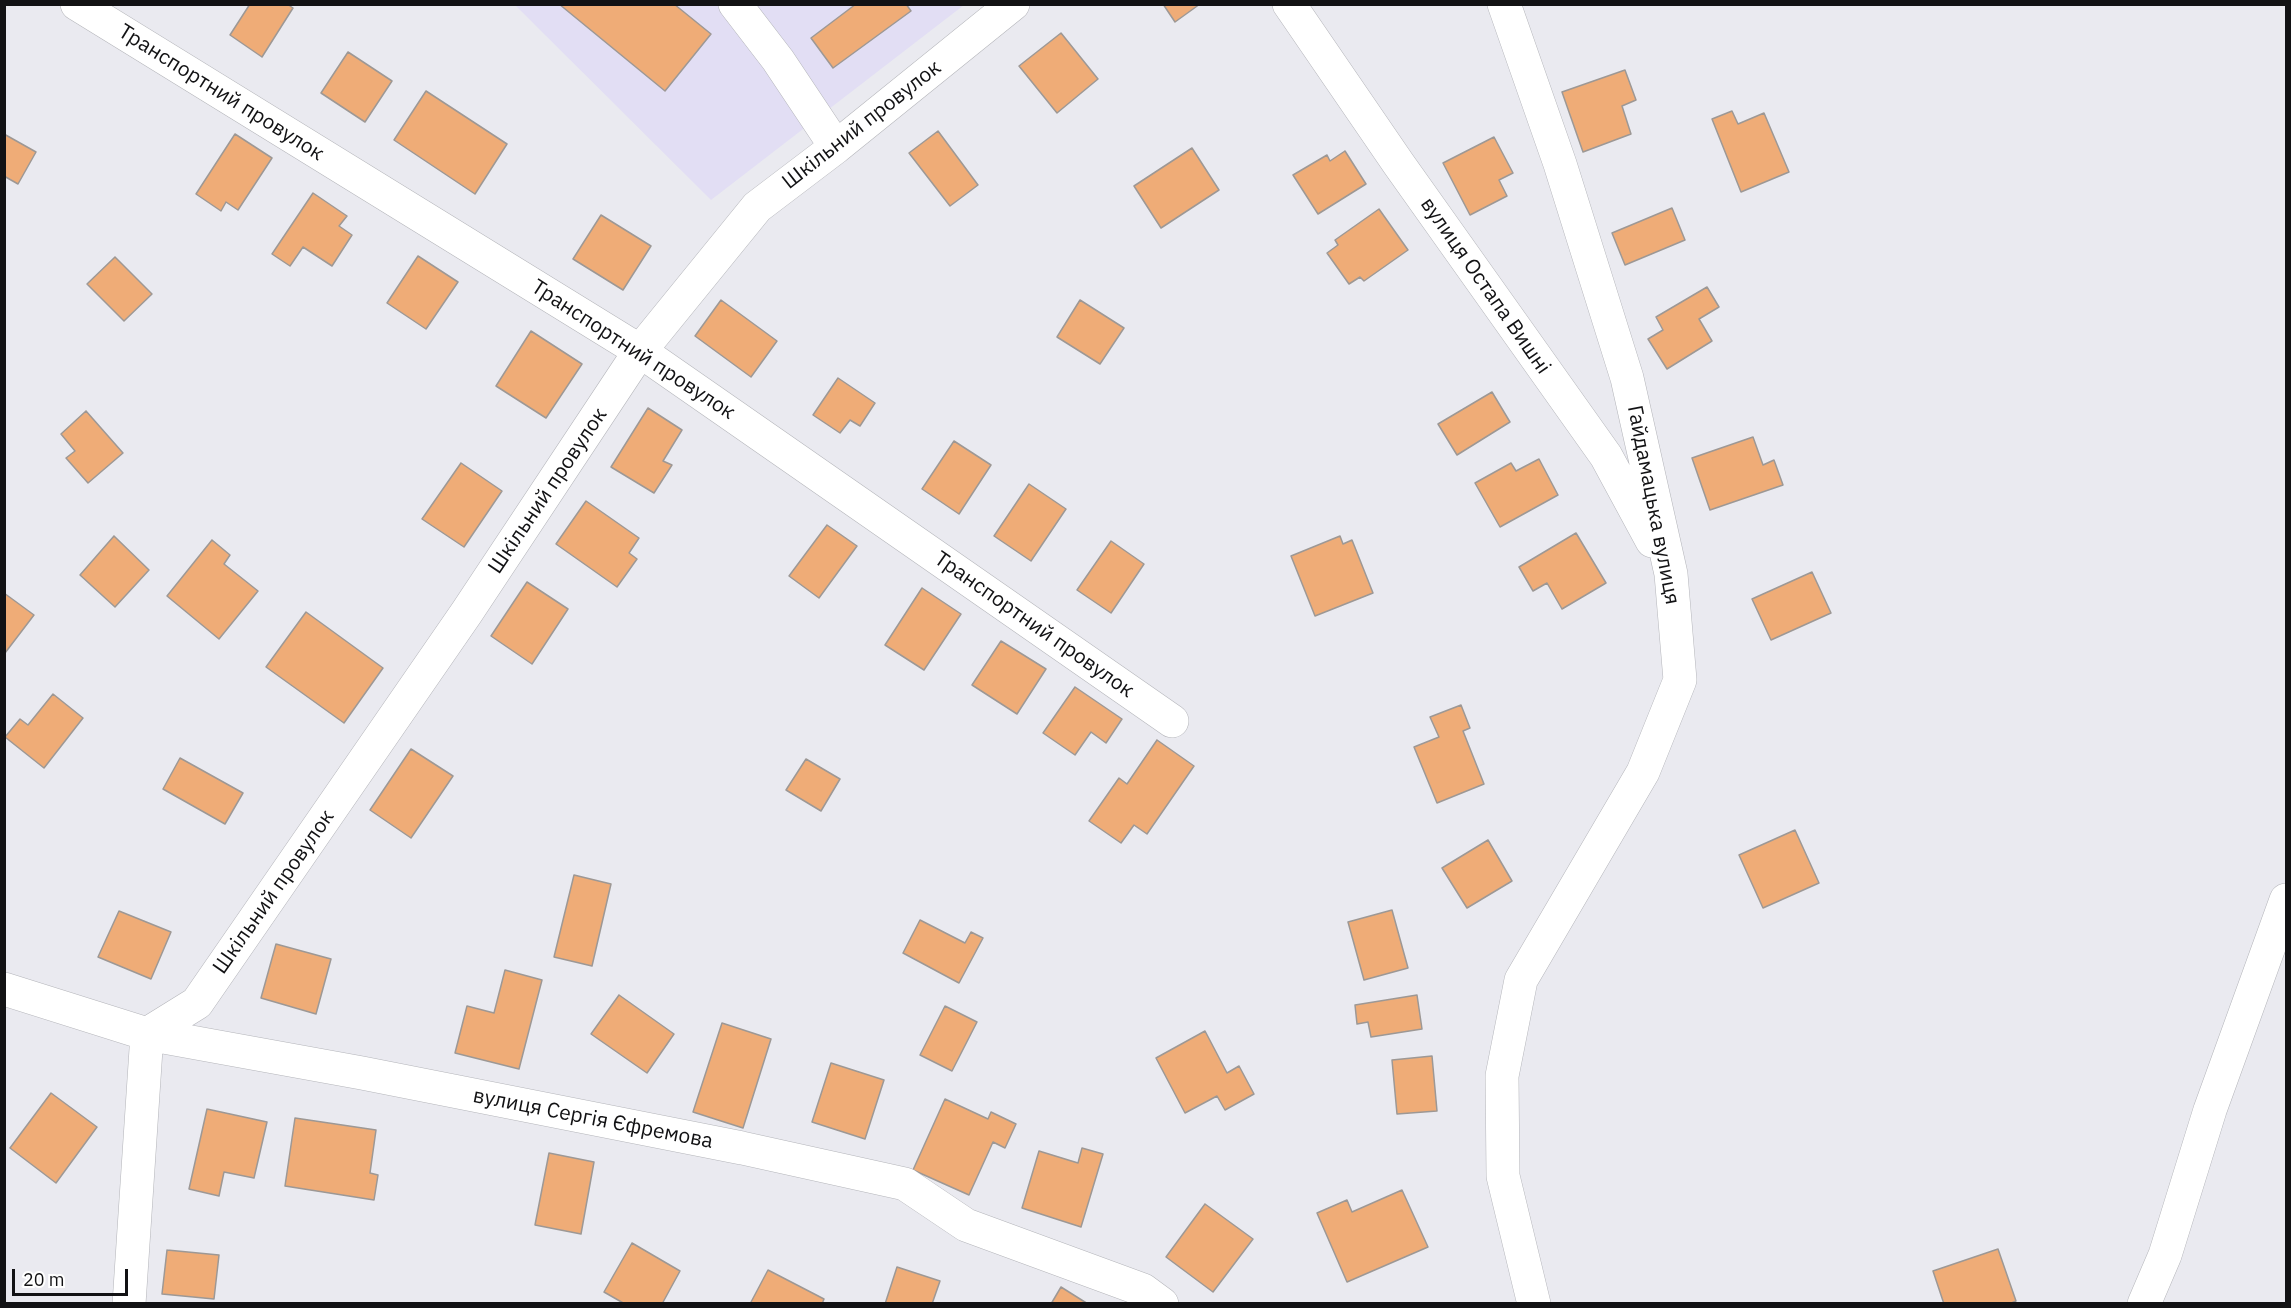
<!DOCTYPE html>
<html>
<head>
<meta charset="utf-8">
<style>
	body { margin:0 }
	#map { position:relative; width:2291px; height:1308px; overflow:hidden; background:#eaeaf0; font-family:"IBM Plex Sans",sans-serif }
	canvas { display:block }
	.frame { position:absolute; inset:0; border:6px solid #121214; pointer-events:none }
	.scale { position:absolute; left:12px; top:1269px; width:116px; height:27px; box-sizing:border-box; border:3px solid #121214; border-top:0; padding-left:8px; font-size:18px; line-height:21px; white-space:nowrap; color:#121214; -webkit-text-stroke:4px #fff; paint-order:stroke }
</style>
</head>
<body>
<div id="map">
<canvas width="2291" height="1308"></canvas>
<div class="frame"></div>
<div class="scale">20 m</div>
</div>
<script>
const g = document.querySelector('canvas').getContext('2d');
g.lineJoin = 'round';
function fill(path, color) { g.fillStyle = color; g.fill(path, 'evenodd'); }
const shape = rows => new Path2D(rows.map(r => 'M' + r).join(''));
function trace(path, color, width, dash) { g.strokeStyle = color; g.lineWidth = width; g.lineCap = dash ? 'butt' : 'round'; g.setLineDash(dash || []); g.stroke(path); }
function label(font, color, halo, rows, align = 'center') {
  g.font = font + ' "IBM Plex Sans",sans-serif'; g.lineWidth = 5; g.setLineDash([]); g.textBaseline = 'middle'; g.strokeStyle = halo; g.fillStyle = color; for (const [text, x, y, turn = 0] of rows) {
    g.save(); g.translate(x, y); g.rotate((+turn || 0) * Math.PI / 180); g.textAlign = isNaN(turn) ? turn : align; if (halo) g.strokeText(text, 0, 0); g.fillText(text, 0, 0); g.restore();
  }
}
fill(shape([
	[515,5,964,5,711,200]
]), '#e2def4');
const building = shape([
	[250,4,287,4,293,8,262,57,230,35,250,4],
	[559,4,674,4,711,34,665,91,559,4],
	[856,4,906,4,911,11,833,68,811,38,856,4],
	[1163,4,1200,4,1175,22,1163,4],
	[1061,33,1098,79,1057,113,1019,66,1061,33],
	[348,52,392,81,365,122,321,93,348,52],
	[1625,70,1636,100,1622,106,1631,134,1583,152,1562,92,1625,70],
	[426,91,507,144,475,194,394,140,426,91],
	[1732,111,1738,124,1764,113,1789,172,1741,192,1712,119,1732,111],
	[938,131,978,185,950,206,909,153,938,131],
	[4,134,36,152,18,184,4,176,4,134],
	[235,134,272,158,238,210,226,202,221,211,196,194,235,134],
	[1494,137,1513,173,1499,180,1507,196,1470,215,1443,163,1494,137],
	[1192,148,1219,190,1161,228,1134,186,1192,148],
	[1345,151,1366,184,1318,214,1293,175,1327,155,1330,161,1345,151],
	[313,193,347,216,339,226,352,235,332,266,303,247,290,266,272,254,313,193],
	[1672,208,1685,240,1625,265,1612,233,1672,208],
	[1379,209,1408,250,1364,281,1360,277,1349,284,1327,253,1338,245,1335,240,1379,209],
	[601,215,651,246,623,290,573,259,601,215],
	[418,256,458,282,426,329,387,303,418,256],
	[115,257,152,294,124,321,87,284,115,257],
	[1707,287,1719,307,1699,319,1712,341,1667,369,1648,339,1663,330,1656,317,1707,287],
	[721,300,777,341,751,377,695,336,721,300],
	[1080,300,1124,328,1100,364,1057,337,1080,300],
	[531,331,582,364,546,418,496,386,531,331],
	[838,378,875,403,860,426,850,420,840,433,813,415,838,378],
	[1492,392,1510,422,1457,455,1438,424,1492,392],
	[648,408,682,430,663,461,672,465,654,493,611,467,648,408],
	[86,411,123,453,88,483,66,458,75,451,61,434,86,411],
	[1753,437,1763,465,1774,460,1783,485,1710,510,1692,458,1753,437],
	[954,441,991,465,959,514,922,489,954,441],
	[1539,459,1558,495,1500,527,1475,483,1511,463,1516,471,1539,459],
	[461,463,502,491,464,547,422,519,461,463],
	[1029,484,1066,509,1031,561,994,536,1029,484],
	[586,501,639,538,629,553,637,559,617,587,556,544,586,501],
	[827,525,857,546,819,598,789,576,827,525],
	[1576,533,1606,583,1562,609,1547,583,1533,591,1519,567,1576,533],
	[114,536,149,570,115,607,80,575,114,536],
	[1340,536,1343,544,1352,540,1373,593,1315,616,1291,556,1340,536],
	[212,540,230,555,224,564,258,591,219,639,167,596,212,540],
	[1111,541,1144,564,1111,613,1077,590,1111,541],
	[1812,572,1831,613,1771,640,1752,599,1812,572],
	[527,582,568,609,532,664,491,636,527,582],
	[922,588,961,614,924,670,885,645,922,588],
	[4,593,34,615,5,653,4,652,4,593],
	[306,612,383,668,344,723,266,667,306,612],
	[1001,641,1046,669,1017,714,972,685,1001,641],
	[1075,687,1122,719,1106,743,1091,732,1075,755,1043,733,1075,687],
	[53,694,83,718,44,768,5,737,20,719,28,725,53,694],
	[1461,705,1470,728,1463,731,1484,784,1437,803,1414,747,1439,737,1430,717,1461,705],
	[1157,740,1194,766,1147,834,1134,825,1121,843,1089,821,1119,778,1127,784,1157,740],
	[411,749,453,776,411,838,370,810,411,749],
	[180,758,243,793,225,824,163,789,180,758],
	[806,759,840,779,821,811,786,790,806,759],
	[1795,830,1819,883,1763,908,1739,855,1795,830],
	[1488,840,1512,881,1467,908,1442,868,1488,840],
	[574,875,611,884,592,966,554,957,574,875],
	[1392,910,1408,968,1364,980,1348,922,1392,910],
	[119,911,171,932,151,979,98,957,119,911],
	[920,920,965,943,971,932,983,938,959,983,903,953,920,920],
	[276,944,331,959,316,1014,261,998,276,944],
	[505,970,542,980,519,1069,455,1053,467,1006,494,1013,505,970],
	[619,995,674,1034,647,1073,591,1034,619,995],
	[1417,995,1422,1029,1371,1037,1368,1022,1357,1024,1355,1005,1417,995],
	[945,1006,977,1022,952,1071,920,1055,945,1006],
	[722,1023,771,1039,743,1128,693,1112,722,1023],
	[1205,1031,1227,1073,1239,1066,1254,1094,1225,1110,1217,1096,1185,1113,1156,1058,1205,1031],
	[1432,1056,1437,1111,1397,1114,1392,1060,1432,1056],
	[831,1063,884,1080,865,1139,812,1122,831,1063],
	[51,1093,97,1127,56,1183,10,1148,51,1093],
	[945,1099,988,1119,991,1112,1016,1124,1005,1148,993,1142,969,1195,913,1170,945,1099],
	[207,1109,267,1122,254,1178,224,1172,219,1196,189,1189,207,1109],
	[295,1118,376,1130,370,1173,378,1175,374,1200,285,1186,295,1118],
	[1082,1148,1103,1154,1081,1227,1022,1208,1039,1151,1078,1163,1082,1148],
	[549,1153,594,1162,581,1234,535,1225,549,1153],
	[1402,1190,1428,1247,1347,1282,1317,1213,1347,1200,1352,1212,1402,1190],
	[1205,1204,1253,1239,1213,1292,1166,1257,1205,1204],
	[632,1243,680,1271,662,1304,625,1304,604,1292,632,1243],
	[1998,1249,2016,1301,2009,1304,1944,1304,1933,1271,1998,1249],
	[167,1250,219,1255,214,1299,162,1294,167,1250],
	[897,1267,940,1281,932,1304,885,1304,897,1267],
	[768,1270,824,1299,822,1304,750,1304,768,1270],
	[1061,1287,1088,1304,1051,1304,1061,1287]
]);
fill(building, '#efac77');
trace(building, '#9d9895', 1.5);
const minor = shape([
	[77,4,640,351,1172,721],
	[735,4,778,60,836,147],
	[1289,4,1398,163,1606,456,1652,541],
	[1504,4,1560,164,1627,378,1671,574,1680,680,1643,772,1521,980,1502,1076,1503,1176,1534,1304],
	[4,989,147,1034,362,1073,742,1148,905,1184,966,1225,1143,1290,1162,1304],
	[129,1304,147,1034,197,1003,467,612,640,351,757,207,836,147,1013,4],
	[2144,1304,2165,1255,2210,1110,2286,900]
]);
trace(minor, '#b4b5ba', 34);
trace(minor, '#fff', 33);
label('21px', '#121214', '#fff', [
	["Транспортний провулок",221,93,32],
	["Шкільний провулок",862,125,-38],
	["вулиця Остапа Вишні",1485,286,55],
	["Транспортний провулок",633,350,33],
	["Шкільний провулок",548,491,-56],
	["Гайдамацька вулиця",1653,505,79],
	["Транспортний провулок",1034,625,35],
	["Шкільний провулок",274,892,-55],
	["вулиця Сергія Єфремова",593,1119,11]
]);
</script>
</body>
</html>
